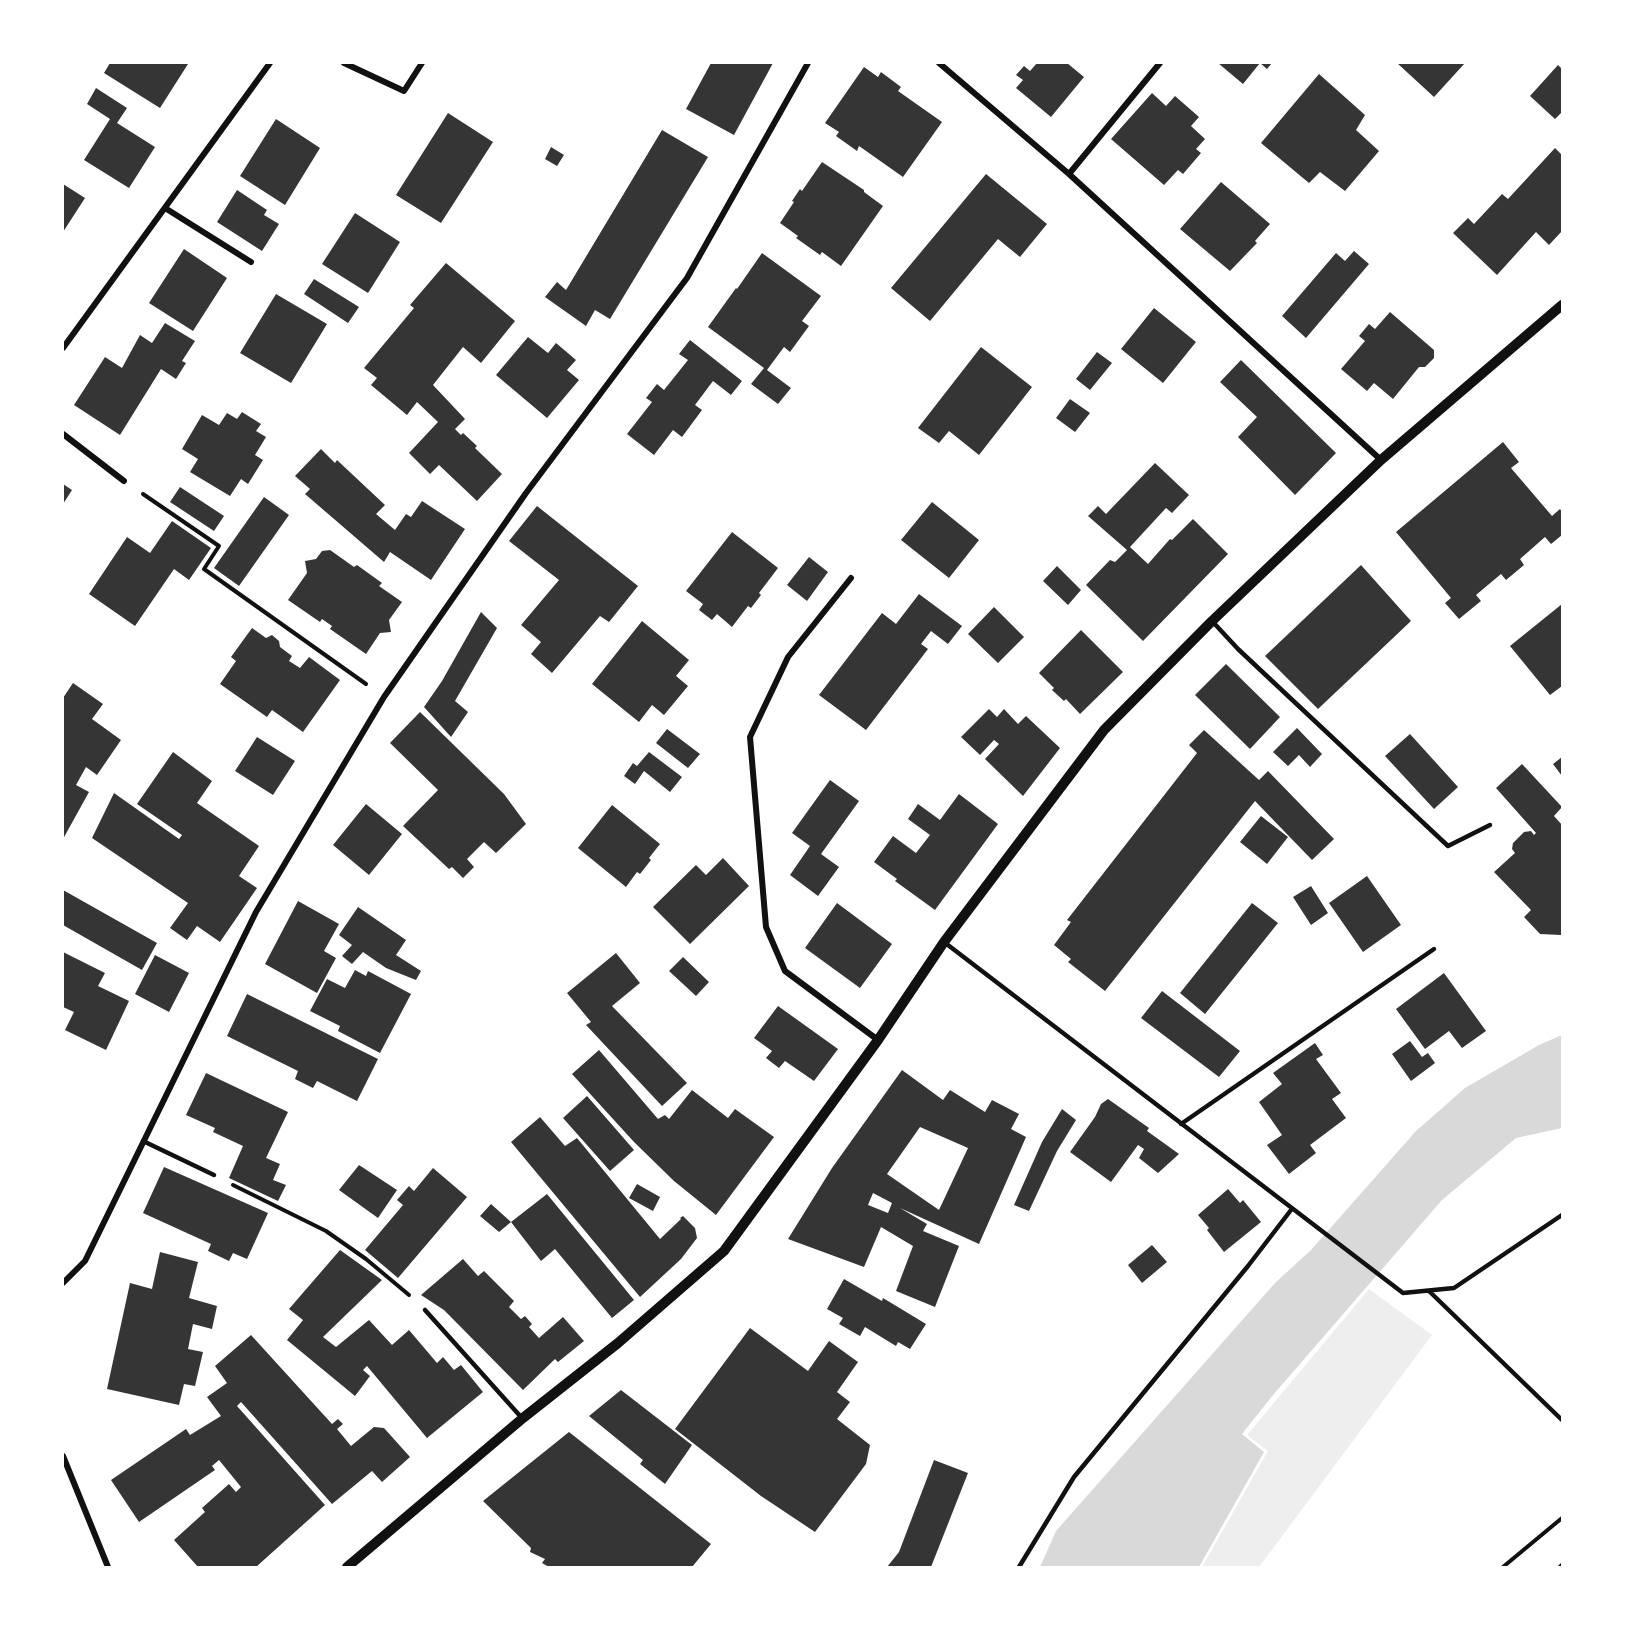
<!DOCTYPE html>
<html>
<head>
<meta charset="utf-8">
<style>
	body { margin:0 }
	#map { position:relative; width:1625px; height:1630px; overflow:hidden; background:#fff; font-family:"Nunito Sans",sans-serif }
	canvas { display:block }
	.frame { position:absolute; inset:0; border:64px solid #fff; pointer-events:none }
</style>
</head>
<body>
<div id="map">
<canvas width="1625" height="1630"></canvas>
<div class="frame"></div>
</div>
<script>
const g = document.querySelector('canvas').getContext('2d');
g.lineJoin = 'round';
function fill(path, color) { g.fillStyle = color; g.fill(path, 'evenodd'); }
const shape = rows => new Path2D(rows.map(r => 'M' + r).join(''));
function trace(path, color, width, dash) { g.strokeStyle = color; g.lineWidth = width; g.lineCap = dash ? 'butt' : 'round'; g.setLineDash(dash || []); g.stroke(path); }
fill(shape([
	[1369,1289,1432,1335,1259,1567,1202,1567,1268,1451,1247,1435]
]), '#eee');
fill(shape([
	[1562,1035,1562,1128,1516,1138,1442,1200,1273,1395,1242,1434,1264,1452,1199,1567,1040,1567,1056,1531,1275,1283,1311,1250,1416,1131,1465,1088,1539,1045]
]), '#d9d9d9');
fill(shape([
	[110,63,186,63,188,64,160,108,104,73],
	[711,63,773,63,734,135,686,109],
	[1037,63,1067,63,1084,77,1051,117,1016,88,1023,80,1016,75,1024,66,1030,71],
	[1218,63,1272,63,1267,69,1260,63,1243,84],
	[1397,63,1465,63,1434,97],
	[1558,65,1562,69,1562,112,1555,119,1530,96],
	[864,67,878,77,881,72,901,87,898,91,942,122,903,177,859,146,857,151,836,136,839,132,825,123],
	[1319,74,1365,115,1356,130,1379,151,1345,191,1320,172,1309,183,1261,143],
	[96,88,127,108,117,123,155,147,129,188,84,160,110,119,87,104],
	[1152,93,1166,106,1175,96,1199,117,1191,126,1205,139,1196,149,1201,153,1183,174,1178,170,1164,185,1111,139],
	[448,113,493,142,441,223,396,195],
	[276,119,320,148,285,205,240,176],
	[662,130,708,157,610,319,595,310,586,326,545,297,557,282,566,290],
	[551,147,564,155,557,166,545,159],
	[1555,148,1562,155,1562,231,1549,245,1536,232,1497,275,1453,233,1468,218,1474,224,1502,194,1508,199],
	[822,162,864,190,864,192,883,206,841,266,822,252,820,255,796,238,798,236,780,223,794,202,792,201,800,189,802,191],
	[986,174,1047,224,1020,257,998,239,930,321,891,288],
	[1221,182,1270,224,1255,241,1257,243,1230,271,1180,229],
	[63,184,85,198,63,232],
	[237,190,267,210,264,215,279,224,262,251,217,222],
	[355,213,400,242,368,293,322,264],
	[184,249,227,278,193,331,149,303],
	[1354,251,1369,264,1306,338,1282,316,1336,253,1345,261],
	[762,253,821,296,802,321,809,326,790,352,784,347,767,370,791,388,778,404,751,384,764,368,708,327,736,288,737,289],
	[446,263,515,321,481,363,463,347,433,385,465,419,455,429,461,435,463,433,477,446,475,448,502,474,477,501,439,465,430,474,409,453,438,422,417,402,407,415,371,385,377,378,364,368,414,308,410,305],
	[314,279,359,307,348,323,304,294],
	[276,294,327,324,291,383,240,353],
	[1154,308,1196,342,1163,383,1121,349],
	[1390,312,1434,350,1434,358,1425,367,1419,367,1393,399,1374,383,1367,391,1341,369,1365,341,1359,336,1369,324,1375,329],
	[165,323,195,341,182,361,186,363,176,379,161,369,120,435,74,405,105,357,122,368,140,335,152,343],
	[528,337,548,353,556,343,576,360,567,370,579,380,547,418,496,375],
	[690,340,742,381,731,395,713,381,695,405,702,410,682,437,673,430,654,455,627,434,652,402,646,398,657,384,664,390,688,360,679,354],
	[981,347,1032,387,979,455,949,431,939,443,918,428],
	[1097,352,1112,363,1090,390,1076,379],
	[1241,360,1336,453,1295,495,1238,437,1257,417,1220,382],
	[1070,399,1090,413,1075,432,1056,418],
	[242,412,261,424,256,431,266,437,255,455,263,460,248,484,241,479,230,496,190,472,198,459,182,449,202,415,219,425,227,413,237,419],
	[1503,442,1519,462,1511,468,1552,516,1560,509,1562,512,1562,535,1551,544,1545,537,1520,559,1524,565,1506,580,1501,574,1476,595,1481,601,1459,619,1445,603,1451,598,1396,532],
	[321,449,335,463,337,460,385,505,376,514,395,530,406,514,411,517,422,501,465,529,431,580,390,552,384,562,305,494,310,489,295,476],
	[1155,463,1189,495,1172,513,1166,508,1130,547,1148,564,1170,539,1172,540,1193,519,1228,554,1143,641,1086,585,1110,560,1115,562,1127,550,1088,516,1098,506,1106,514],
	[63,484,72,490,63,504],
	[180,487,224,516,214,531,170,502],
	[264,497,289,515,239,586,214,568],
	[932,502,979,540,949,578,901,540],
	[537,506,638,586,609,622,600,616,552,673,531,654,541,642,521,625,559,580,509,541],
	[172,521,211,548,189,580,174,569,135,626,89,594,127,537,150,553],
	[732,532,778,568,759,593,761,595,751,608,748,606,732,627,717,614,712,620,699,610,703,604,686,591],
	[330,550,354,567,357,565,382,583,379,586,402,602,389,620,391,632,380,633,366,654,330,629,332,626,322,619,320,622,288,600,307,573,305,561,316,559,322,551],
	[809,557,828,572,807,601,787,585],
	[1361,565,1411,621,1318,709,1265,656],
	[1057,566,1081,590,1068,605,1043,581],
	[919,594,962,626,948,644,931,631,921,644,928,649,866,730,819,695,882,613,896,624],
	[1562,604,1562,686,1550,695,1510,646],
	[994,607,1024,637,998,663,968,634],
	[481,612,497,628,455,701,468,712,451,737,424,707,442,681],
	[642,621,689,660,676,676,688,686,664,715,652,705,639,722,592,684],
	[252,628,266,638,272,635,279,641,280,647,292,656,289,661,300,668,309,657,340,680,303,732,272,710,267,717,220,684,236,661,231,657],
	[1081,630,1123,672,1080,714,1066,699,1064,701,1052,690,1054,688,1039,673],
	[1226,664,1280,717,1250,749,1195,695],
	[73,683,103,704,92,719,121,740,97,775,86,767,76,785,89,792,63,839,63,698],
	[989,709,997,717,1004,709,1018,724,1026,716,1060,748,1023,796,985,759,999,744,994,740,980,755,961,737],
	[420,712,504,794,526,824,496,853,484,842,467,859,474,867,463,878,452,867,449,869,403,826,438,790,390,743],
	[1297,728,1322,754,1310,767,1299,755,1288,766,1273,752],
	[667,729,700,754,688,768,656,743],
	[1204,730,1259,780,1268,771,1334,839,1312,860,1255,801,1105,991,1068,962,1071,959,1054,945,1071,922,1067,920,1197,753,1189,745],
	[1410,734,1458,787,1434,809,1385,756],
	[257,737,295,761,273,795,235,771],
	[173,752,212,781,197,803,259,846,239,876,257,888,220,942,197,926,187,940,170,928,188,903,92,838,114,793,179,839,182,835,137,804],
	[649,752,682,777,670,792,644,771,635,784,624,776,633,763,637,766],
	[1562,757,1562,776,1553,764],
	[1522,764,1562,807,1554,816,1562,825,1561,935,1540,934,1524,917,1531,910,1494,872,1515,853,1512,849,1513,843,1524,832,1531,831,1534,835,1536,833,1496,788],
	[830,780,859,801,821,854,839,867,818,896,790,875,810,846,792,833],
	[959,794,998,824,935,910,895,881,897,879,874,862,893,836,916,853,930,835,908,819,918,804,940,820],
	[366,804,402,834,369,875,333,845],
	[612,805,660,844,649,858,651,860,640,874,637,872,626,887,578,848],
	[1261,816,1288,837,1267,864,1240,842],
	[723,858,749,886,690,944,653,907,696,865,706,875],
	[1367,876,1401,925,1363,952,1329,903],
	[1311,886,1328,913,1311,925,1293,897],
	[63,890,157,943,142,970,63,925],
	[298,901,339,924,324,951,336,958,317,993,265,964],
	[837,903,892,944,860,988,805,948],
	[1252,903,1278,923,1205,1014,1180,993],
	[358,907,406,940,396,955,421,971,416,980,386,968,363,952,352,964,342,956,352,945,339,935],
	[63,952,105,973,98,986,129,1001,106,1050,65,1030,74,1012,63,1007],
	[616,953,640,983,612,1006,687,1083,662,1106,586,1025,591,1022,567,993],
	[155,955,189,973,169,1012,135,994],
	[683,957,709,982,696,996,669,971],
	[355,970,366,976,368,971,411,994,380,1053,338,1031,340,1026,310,1011,327,979,345,988],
	[1444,973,1486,1031,1462,1048,1449,1031,1425,1049,1396,1009],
	[1162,991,1240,1051,1219,1077,1141,1018],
	[247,994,378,1059,357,1101,317,1081,313,1088,295,1079,298,1071,227,1036],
	[778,1006,838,1049,814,1081,785,1061,779,1068,766,1058,772,1051,754,1038],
	[1410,1041,1422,1057,1428,1053,1435,1063,1411,1081,1392,1054],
	[1315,1043,1323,1055,1316,1059,1341,1093,1332,1099,1346,1118,1310,1145,1316,1153,1289,1174,1267,1145,1282,1135,1259,1102,1282,1084,1273,1073],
	[599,1050,658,1119,665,1115,669,1119,692,1090,728,1118,735,1109,774,1137,716,1215,674,1181,634,1142,572,1074],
	[902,1070,943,1100,950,1090,985,1112,992,1100,1019,1114,1011,1129,1026,1137,979,1244,900,1208,927,1224,923,1231,959,1246,935,1307,896,1291,913,1246,881,1227,864,1267,788,1239,832,1168],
	[920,1127,968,1148,939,1210,887,1174],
	[873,1193,892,1203,888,1213,868,1205],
	[206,1073,288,1112,266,1158,280,1164,273,1180,286,1185,278,1201,229,1178,243,1146,213,1132,215,1128,186,1115],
	[587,1096,634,1150,610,1171,563,1118],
	[1108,1099,1149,1128,1147,1131,1179,1154,1158,1173,1139,1158,1144,1149,1138,1145,1111,1182,1070,1152,1095,1117,1101,1104],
	[1062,1109,1076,1120,1057,1151,1029,1211,1014,1205,1042,1142],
	[540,1117,565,1146,577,1138,660,1239,681,1219,680,1218,683,1216,695,1228,697,1238,681,1259,640,1297,511,1142],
	[359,1165,397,1190,378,1218,339,1190],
	[164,1167,268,1213,247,1259,233,1253,229,1261,208,1251,211,1244,143,1213],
	[433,1168,467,1197,398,1278,365,1250,403,1205,397,1200,409,1186,414,1191],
	[637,1184,660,1197,653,1211,629,1198],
	[1228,1189,1240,1203,1243,1200,1261,1222,1224,1252,1207,1230,1209,1228,1198,1215],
	[547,1194,634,1300,612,1318,555,1249,541,1261,511,1222],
	[491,1204,511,1222,499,1232,480,1216],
	[1152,1245,1167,1262,1142,1283,1128,1265],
	[340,1250,382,1280,323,1337,336,1347,369,1320,392,1345,409,1330,437,1363,443,1357,454,1370,461,1365,483,1392,427,1438,367,1366,363,1370,370,1376,355,1396,287,1340,303,1320,289,1309],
	[160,1252,198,1262,189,1298,217,1306,212,1329,193,1324,188,1349,203,1352,195,1386,184,1384,179,1405,107,1389,130,1283,152,1289],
	[463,1259,478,1276,484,1271,514,1301,509,1307,521,1319,525,1316,532,1324,529,1327,539,1338,563,1317,584,1341,558,1362,555,1359,523,1390,444,1310,421,1295],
	[844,1279,882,1301,883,1298,926,1324,910,1349,898,1342,896,1346,865,1327,860,1336,839,1324,843,1318,827,1309],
	[750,1328,808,1371,829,1341,858,1362,837,1392,850,1402,837,1419,870,1445,866,1464,815,1532,761,1496,675,1429],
	[251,1335,332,1424,338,1419,343,1424,337,1429,351,1446,374,1427,384,1428,410,1457,382,1482,372,1471,332,1504,241,1402,237,1406,325,1505,256,1567,198,1567,174,1540,205,1512,202,1508,229,1484,236,1492,241,1487,219,1460,212,1466,215,1470,139,1522,111,1480,186,1429,190,1435,221,1416,207,1397,227,1383,215,1366],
	[621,1390,692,1445,665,1484,640,1464,643,1460,589,1416],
	[569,1432,711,1544,692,1567,549,1567,542,1563,545,1559,530,1552,531,1548,483,1501],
	[934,1460,968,1473,931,1567,887,1567,899,1552]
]), '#353535');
trace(shape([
	[143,494,219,546,204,569,366,684],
	[233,1185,326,1231,366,1259,409,1295],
	[1503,1567,1562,1518]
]), '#111', 4);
trace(shape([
	[1212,621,1238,649,1448,846,1490,825],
	[944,942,1403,1293,1454,1288,1562,1215],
	[1181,1124,1434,949],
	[143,1141,214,1175],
	[1429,1291,1562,1420],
	[425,1310,521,1417],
	[1019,1567,1074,1477,1248,1266,1291,1210],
	[1560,1567,1562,1565]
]), '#111', 4.5);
trace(shape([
	[344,63,404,91,422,63],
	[939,63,1069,174,1381,460],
	[1069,174,1160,63],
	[165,208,251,262],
	[63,348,270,63],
	[63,434,124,481],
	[851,578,788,657,750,737,766,927,785,971,878,1040],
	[63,1283,85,1261,256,912,384,697,526,493,687,278,808,63],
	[63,1456,108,1567]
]), '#111', 6);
trace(shape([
	[347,1567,523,1418,618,1343,724,1251,878,1040,944,942,1104,730,1212,621,1381,460,1562,305]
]), '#111', 10);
</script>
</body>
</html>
